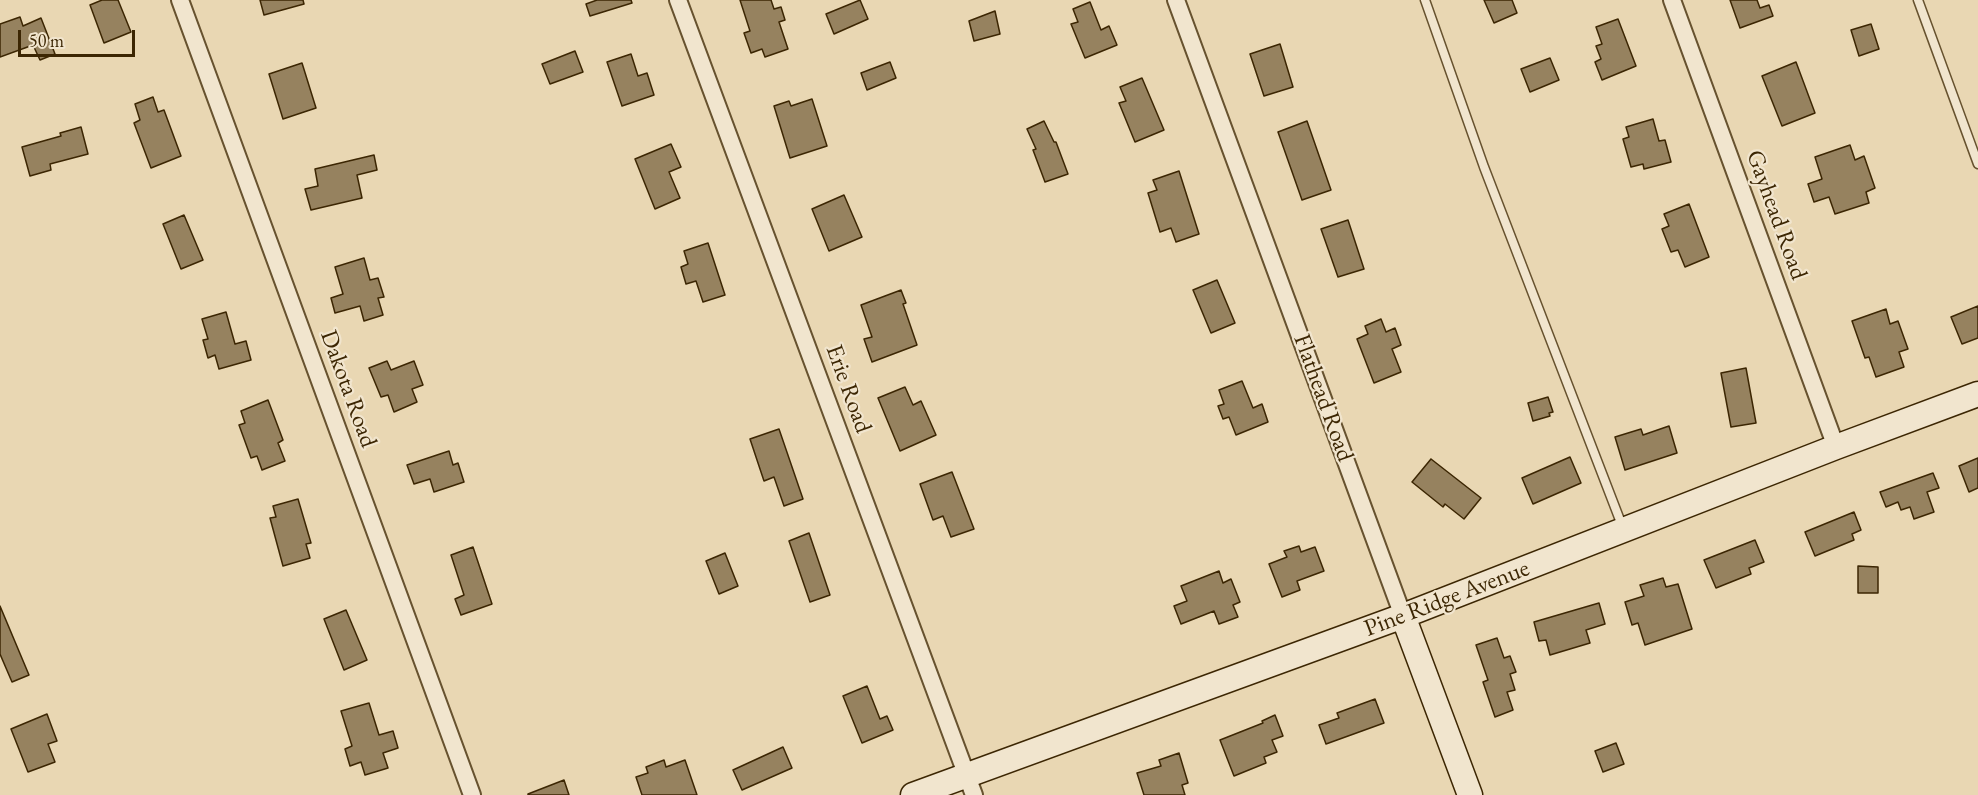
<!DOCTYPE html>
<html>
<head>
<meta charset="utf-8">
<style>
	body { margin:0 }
	#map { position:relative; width:1978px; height:795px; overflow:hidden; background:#e9d7b3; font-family:"EB Garamond",serif }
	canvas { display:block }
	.scale { position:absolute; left:18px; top:30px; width:117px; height:27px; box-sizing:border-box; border:3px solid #3c2603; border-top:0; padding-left:8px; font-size:18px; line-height:21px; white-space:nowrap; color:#3c2603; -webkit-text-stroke:4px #f1e5ce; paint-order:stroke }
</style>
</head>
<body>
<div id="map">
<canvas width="1978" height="795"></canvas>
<div class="scale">50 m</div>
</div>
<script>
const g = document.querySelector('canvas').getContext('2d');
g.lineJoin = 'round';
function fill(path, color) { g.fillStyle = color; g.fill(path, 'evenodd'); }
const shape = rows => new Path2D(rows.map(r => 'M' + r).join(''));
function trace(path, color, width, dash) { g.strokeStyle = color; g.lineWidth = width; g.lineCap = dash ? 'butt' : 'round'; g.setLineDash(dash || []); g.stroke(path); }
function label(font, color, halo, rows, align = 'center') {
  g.font = font + ' "EB Garamond",serif'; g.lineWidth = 4.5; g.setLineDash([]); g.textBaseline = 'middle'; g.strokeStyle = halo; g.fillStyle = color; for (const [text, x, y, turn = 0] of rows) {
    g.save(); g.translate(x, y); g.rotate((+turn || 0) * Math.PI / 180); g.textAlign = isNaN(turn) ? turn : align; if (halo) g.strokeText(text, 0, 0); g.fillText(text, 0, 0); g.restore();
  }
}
const building = shape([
	[102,0,118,0,131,32,104,43,90,5,102,0],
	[260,0,303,0,304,4,264,15,260,0],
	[597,0,631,0,632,3,590,16,586,4,597,0],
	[740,0,771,0,774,9,781,7,785,20,779,22,788,49,765,57,762,49,751,53,744,33,750,31,740,0],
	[860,0,868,19,834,34,826,14,860,0],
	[1484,0,1512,0,1517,13,1494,23,1484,0],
	[1730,0,1757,0,1760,8,1769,5,1773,16,1740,28,1730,0],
	[1090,2,1101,30,1109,26,1117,45,1085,58,1071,24,1078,22,1073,9,1090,2],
	[995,11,1000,34,974,41,969,21,995,11],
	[20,17,23,26,41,18,55,54,40,60,33,45,0,57,0,24,20,17],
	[1618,19,1636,66,1602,80,1595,62,1601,59,1596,46,1602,44,1596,27,1618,19],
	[1871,24,1879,49,1859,56,1851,30,1871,24],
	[1280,44,1293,87,1264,96,1250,54,1280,44],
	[575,51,583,72,550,84,542,64,575,51],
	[631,54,638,76,647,73,654,95,622,106,607,62,631,54],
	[1550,58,1559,80,1530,92,1521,69,1550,58],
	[890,62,896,78,867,90,861,73,890,62],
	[1796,62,1815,113,1782,126,1762,76,1796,62],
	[302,63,316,108,283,119,269,74,302,63],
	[1142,78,1164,130,1135,142,1119,103,1126,101,1120,87,1142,78],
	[153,97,158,112,164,110,181,156,151,168,134,123,140,120,135,104,153,97],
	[812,99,827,146,790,158,774,106,789,101,791,106,812,99],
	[1653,119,1659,141,1665,140,1671,162,1644,169,1643,164,1631,167,1623,139,1629,137,1626,127,1653,119],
	[1044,121,1054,142,1056,142,1068,174,1045,182,1033,150,1036,149,1027,129,1044,121],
	[1307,121,1331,190,1302,200,1278,132,1307,121],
	[81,127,88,154,50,164,51,170,30,176,22,147,61,136,60,133,81,127],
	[671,144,681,167,669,172,680,198,655,209,635,159,671,144],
	[1850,145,1855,160,1864,156,1875,188,1866,192,1869,203,1835,214,1829,197,1814,202,1808,184,1822,179,1815,157,1850,145],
	[374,155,377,170,357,175,362,198,311,210,305,189,318,186,315,169,374,155],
	[1179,171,1199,234,1176,242,1171,228,1160,232,1148,193,1157,190,1153,180,1179,171],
	[844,195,862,237,829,251,812,209,844,195],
	[1689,204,1709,257,1685,267,1678,250,1671,252,1662,229,1669,226,1664,214,1689,204],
	[184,215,203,260,181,269,163,224,184,215],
	[1348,220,1364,269,1338,277,1321,229,1348,220],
	[708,243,725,295,703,302,696,281,686,284,681,267,688,264,684,251,708,243],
	[364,258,370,280,378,278,384,297,378,298,383,315,364,321,360,306,335,313,331,298,343,294,335,267,364,258],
	[1217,280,1235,323,1211,333,1193,290,1217,280],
	[901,290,906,303,903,304,917,345,872,362,864,339,872,337,861,305,901,290],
	[1978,306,1978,338,1962,344,1951,317,1978,306],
	[1886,309,1890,324,1898,321,1908,349,1899,352,1904,367,1876,377,1869,357,1865,358,1852,321,1886,309],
	[226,312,235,344,246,341,251,360,219,369,215,355,208,358,203,340,208,339,202,319,226,312],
	[1381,319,1386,332,1395,328,1401,345,1392,349,1401,372,1374,383,1357,339,1368,334,1365,326,1381,319],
	[387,361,391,370,414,361,423,385,412,389,417,402,394,412,388,395,381,397,369,368,387,361],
	[1746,368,1756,423,1731,427,1721,373,1746,368],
	[1242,381,1253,408,1262,404,1268,422,1236,435,1229,417,1223,419,1218,406,1224,404,1219,390,1242,381],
	[905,387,913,405,921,401,936,435,900,451,878,398,905,387],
	[1548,397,1553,412,1549,413,1550,416,1533,421,1528,403,1548,397],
	[268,400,283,440,278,443,285,461,262,470,257,456,251,458,239,425,245,423,241,411,268,400],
	[1669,426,1677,453,1625,470,1615,437,1641,429,1643,435,1669,426],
	[779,429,803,499,784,506,774,477,764,481,750,439,779,429],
	[449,451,453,465,458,463,464,482,434,492,430,479,414,484,407,465,449,451],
	[1570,457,1581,483,1533,504,1522,478,1570,457],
	[1978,458,1978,488,1969,492,1959,466,1978,458],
	[1431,459,1481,498,1464,519,1445,504,1443,507,1412,482,1431,459],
	[952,472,974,529,951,537,943,516,933,520,920,484,952,472],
	[1933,473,1939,488,1927,492,1934,512,1914,519,1910,507,1901,510,1898,502,1886,507,1880,492,1933,473],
	[298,499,311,543,306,544,310,558,283,566,270,518,276,517,273,506,298,499],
	[1854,512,1861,530,1852,534,1854,540,1815,556,1805,532,1854,512],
	[809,533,830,595,810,602,789,541,809,533],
	[1755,540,1764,562,1749,568,1751,574,1716,588,1704,560,1755,540],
	[1299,546,1301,552,1315,547,1324,571,1297,581,1300,590,1282,597,1269,564,1287,557,1284,551,1299,546],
	[473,547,492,604,461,615,455,599,464,595,451,555,473,547],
	[725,553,738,586,719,594,706,561,725,553],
	[1858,566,1878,567,1878,593,1858,593,1858,566],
	[1219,571,1223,583,1231,579,1240,602,1233,605,1238,617,1219,624,1214,611,1181,624,1174,606,1187,601,1181,586,1219,571],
	[1663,578,1666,587,1678,584,1692,629,1645,645,1638,623,1632,625,1625,602,1644,596,1640,585,1663,578],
	[1599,603,1605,624,1586,630,1590,643,1550,655,1546,640,1539,641,1534,622,1599,603],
	[0,606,29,675,12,682,0,654,0,606],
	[346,610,367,660,344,670,324,619,346,610],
	[1497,638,1504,658,1510,656,1516,672,1510,674,1515,690,1507,692,1513,710,1495,717,1483,682,1488,680,1476,645,1497,638],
	[867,686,880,719,887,716,893,730,862,743,843,696,867,686],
	[1375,699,1384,723,1326,744,1319,725,1339,718,1337,713,1375,699],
	[369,703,379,735,393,731,398,748,383,753,388,768,365,775,361,762,350,766,345,749,352,746,341,711,369,703],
	[47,714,57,741,48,744,55,762,28,772,11,729,47,714],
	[1275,715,1283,736,1272,740,1277,752,1264,757,1266,763,1234,776,1220,740,1263,723,1262,721,1275,715],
	[1616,743,1624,764,1603,772,1595,751,1616,743],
	[783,747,792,768,742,790,733,770,783,747],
	[1179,753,1188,783,1182,785,1185,795,1144,795,1137,773,1161,766,1159,760,1179,753],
	[664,760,666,767,685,760,697,795,642,795,636,777,648,773,646,767,664,760],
	[564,780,569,795,528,795,528,794,564,780]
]);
fill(building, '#96825f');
trace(building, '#3c2603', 1.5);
const lane = shape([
	[1425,0,1484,167,1623,528],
	[1918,0,1978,164]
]);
const street = shape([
	[180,0,472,795],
	[678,0,974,795],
	[1176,0,1403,616],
	[1672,0,1836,447]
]);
const secondary = shape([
	[1403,616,1470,795],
	[913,795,1403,616,1836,447,1978,394]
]);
trace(lane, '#67522f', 11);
trace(street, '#67522f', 20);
trace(secondary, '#3c2603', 27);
trace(lane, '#f1e5ce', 8);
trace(street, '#f1e5ce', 16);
trace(secondary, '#f1e5ce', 24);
label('24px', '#3c2603', '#f1e5ce', [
	["Gayhead Road",1776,215,70],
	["Dakota Road",348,389,70],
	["Erie Road",848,389,70],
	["Flathead Road",1323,398,70],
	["Pine Ridge Avenue",1447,599,-21]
]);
</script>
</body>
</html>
